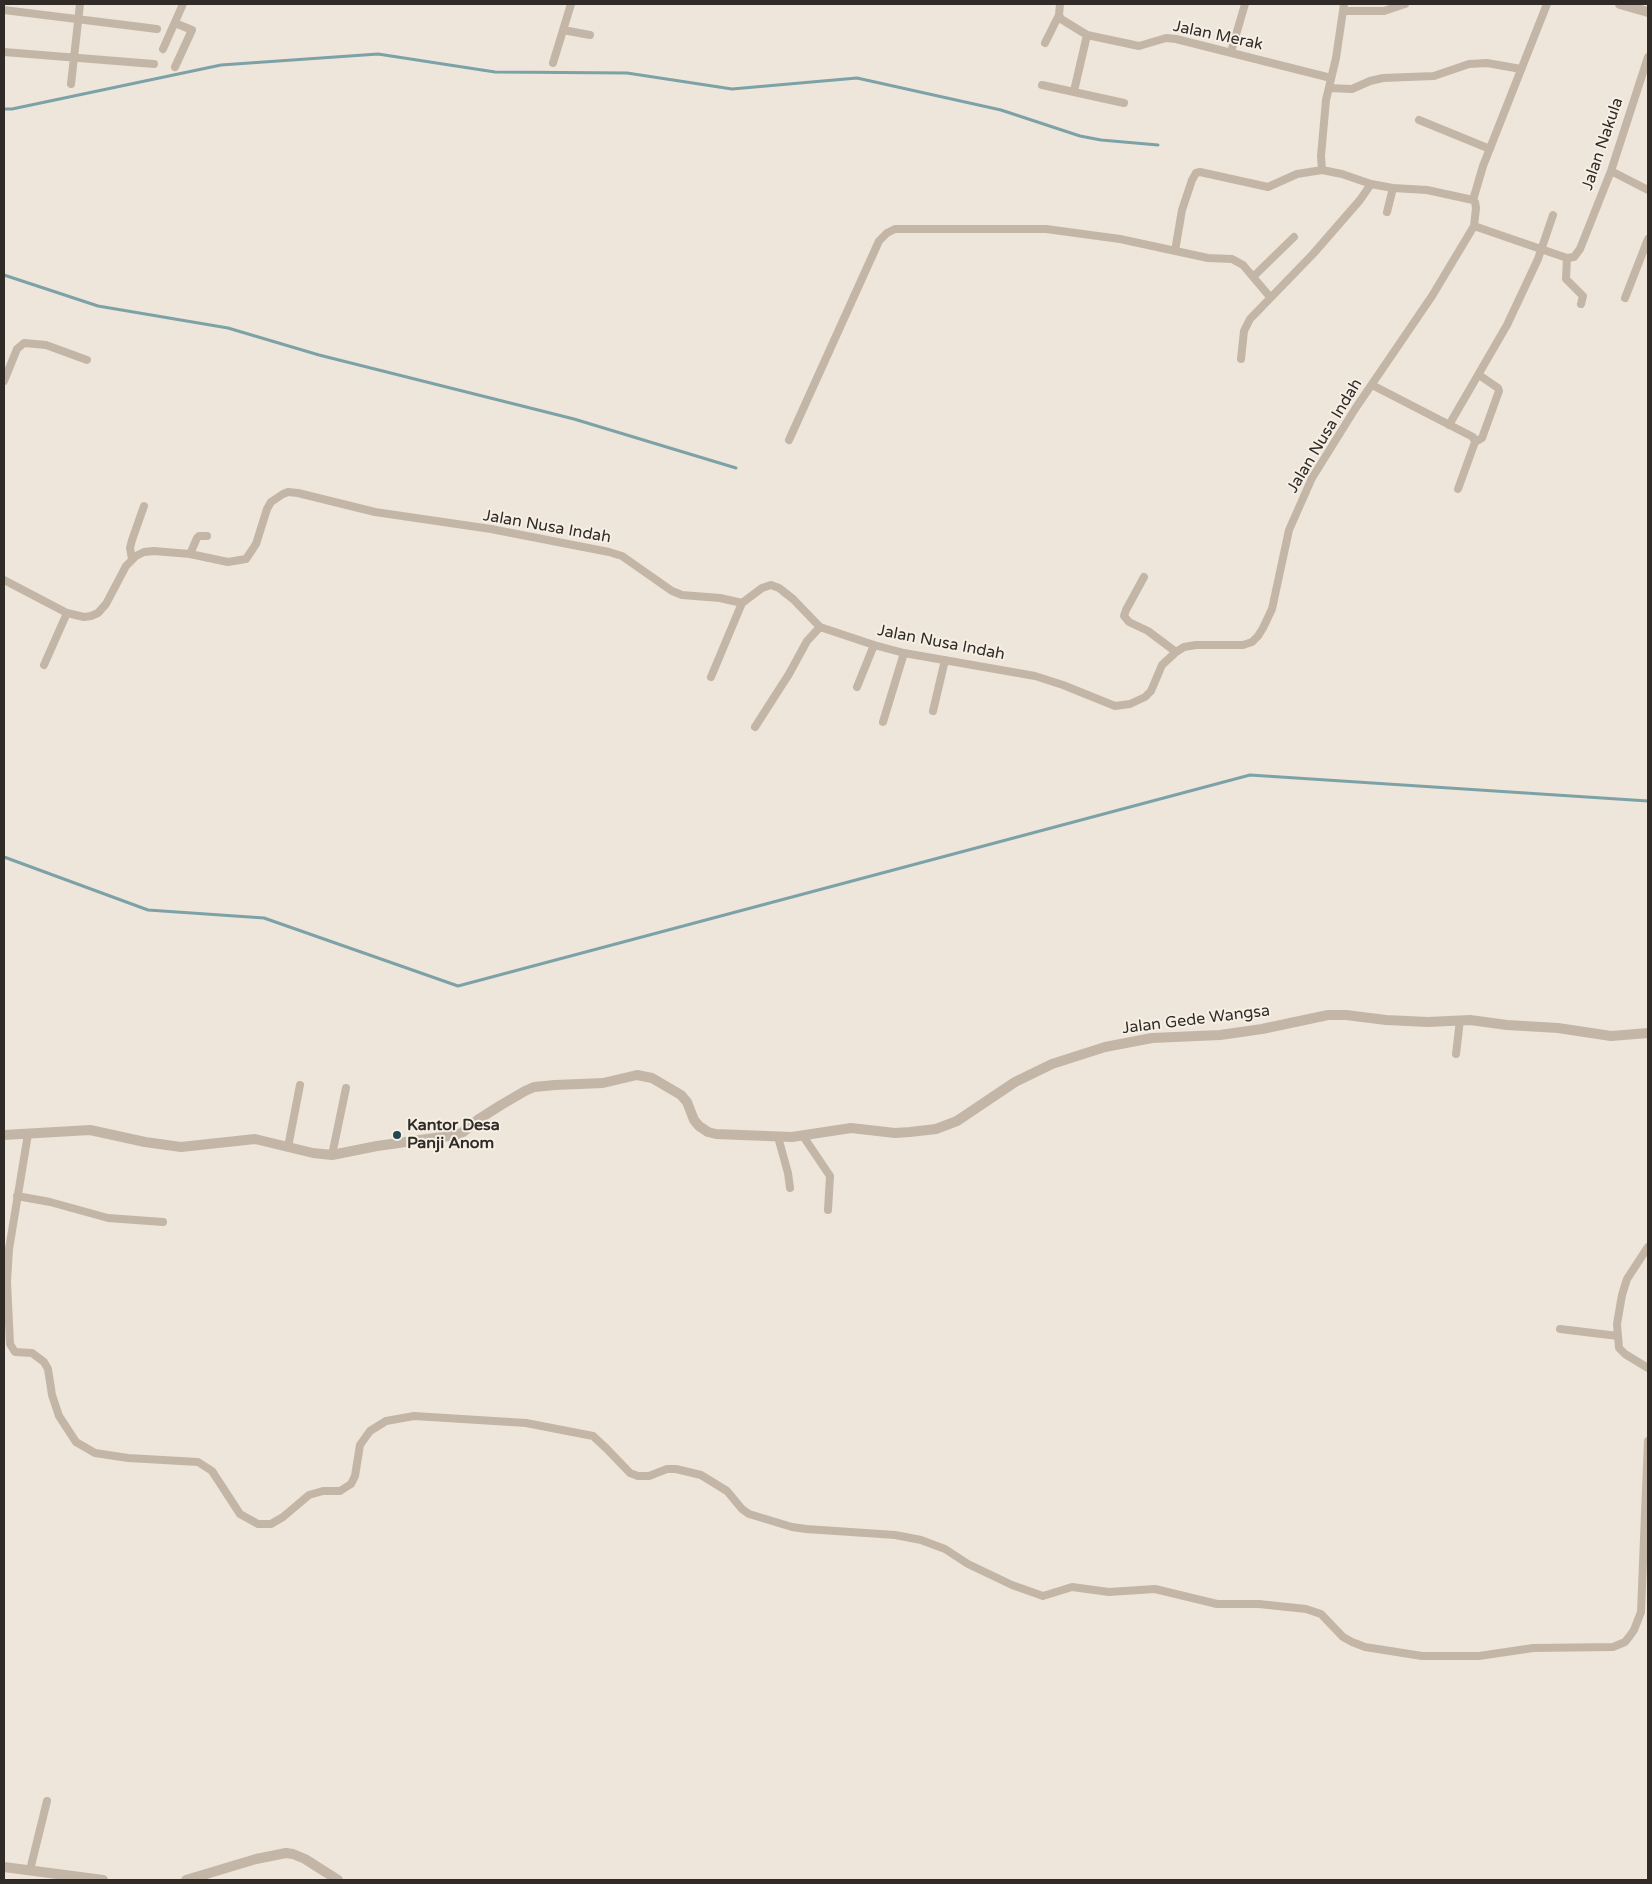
<!DOCTYPE html>
<html>
<head>
<meta charset="utf-8">
<style>
	body { margin:0 }
	#map { position:relative; width:1652px; height:1884px; overflow:hidden; background:#eee6da; font-family:"Varela Round",sans-serif }
	canvas { display:block }
	.frame { position:absolute; inset:0; border:5px solid #312b27; pointer-events:none }
</style>
</head>
<body>
<div id="map">
<canvas width="1652" height="1884"></canvas>
<div class="frame"></div>
</div>
<script>
const g = document.querySelector('canvas').getContext('2d');
g.lineJoin = 'round';
const shape = rows => new Path2D(rows.map(r => 'M' + r).join(''));
function trace(path, color, width, dash) { g.strokeStyle = color; g.lineWidth = width; g.lineCap = dash ? 'butt' : 'round'; g.setLineDash(dash || []); g.stroke(path); }
function label(font, color, halo, rows, align = 'center') {
  g.font = font + ' "Varela Round",sans-serif'; g.lineWidth = 4; g.setLineDash([]); g.textBaseline = 'middle'; g.strokeStyle = halo; g.fillStyle = color; for (const [text, x, y, turn = 0] of rows) {
    g.save(); g.translate(x, y); g.rotate((+turn || 0) * Math.PI / 180); g.textAlign = isNaN(turn) ? turn : align; if (halo) g.strokeText(text, 0, 0); g.fillText(text, 0, 0); g.restore();
  }
}
trace(shape([
	[4,109,12,109,221,65,378,54,495,72,627,73,732,89,857,78,1001,110,1080,136,1101,140,1158,145],
	[4,275,98,306,228,328,319,355,574,419,736,468],
	[4,857,148,910,264,918,458,986,1250,775,1648,801]
]), '#7ca2a7', 3);
trace(shape([
	[1060,4,1059,15,1061,19,1087,35,1139,46,1166,38,1176,39,1331,78],
	[4,10,157,29],
	[1345,11,1384,11,1405,4],
	[175,23,192,30,175,67],
	[563,30,590,35],
	[1045,43,1059,15],
	[163,49,183,4],
	[4,52,154,64],
	[1231,52,1245,4],
	[553,63,571,4],
	[71,84,80,4],
	[1042,85,1124,103],
	[1329,88,1352,89,1370,81,1383,78,1434,76,1469,64,1487,63,1521,69],
	[1074,91,1087,35],
	[1419,120,1490,149],
	[1322,170,1321,156,1326,100,1336,58,1344,4],
	[1611,171,1648,190],
	[1387,212,1393,188],
	[1474,226,1567,258,1574,257,1580,249,1611,171,1648,57],
	[1175,251,1182,210,1192,180,1196,173,1200,172,1268,187,1297,174,1322,170,1342,174,1371,184,1393,188,1427,190,1473,200],
	[1567,258,1566,279,1583,296,1581,304],
	[1254,276,1294,237],
	[1625,298,1648,239],
	[1241,359,1244,331,1250,319,1313,254,1360,200,1371,184],
	[4,381,17,349,24,343,46,345,87,360],
	[1372,385,1473,437,1475,442,1458,489],
	[1449,425,1507,325,1538,259,1553,215],
	[789,440,879,241,887,233,895,229,1046,229,1120,239,1208,258,1232,259,1243,265,1270,297],
	[1475,442,1482,438,1499,391,1498,388,1479,375],
	[190,554,197,538,199,536,207,536],
	[132,559,130,548,132,540,144,506],
	[1144,577,1126,610,1124,616,1129,622,1148,631,1176,652],
	[4,580,67,613,84,617,91,616,98,613,106,604,126,566,136,556,144,552,154,551,190,554,228,562,246,559,256,544,267,509,271,502,283,494,288,492,298,493,375,512,491,529,609,552,622,556,672,591,682,595,720,598,742,603,762,588,771,585,779,588,793,599,820,627,874,645,904,653,1035,676,1063,685,1115,706,1130,704,1145,697,1151,691,1162,665,1176,652,1184,647,1196,645,1243,645,1252,642,1258,636,1263,628,1272,609,1289,530,1312,478,1355,409,1432,296,1474,226,1476,208,1475,202,1473,200,1483,166,1547,4],
	[44,665,67,613],
	[711,677,742,603],
	[857,687,874,645],
	[933,711,945,660],
	[883,722,904,653],
	[755,727,789,674,807,641,820,627],
	[1456,1054,1460,1020],
	[28,1134,9,1249,7,1282,10,1344,15,1352,32,1353,44,1362,48,1369,52,1395,59,1416,76,1442,95,1453,128,1458,198,1462,212,1471,240,1514,258,1524,271,1524,283,1517,309,1495,323,1491,340,1491,351,1484,355,1476,360,1445,370,1431,386,1421,414,1416,526,1423,593,1436,607,1449,630,1473,638,1476,649,1476,667,1469,676,1469,701,1475,727,1491,742,1509,749,1514,792,1527,806,1529,895,1535,921,1540,945,1549,968,1564,1012,1585,1043,1596,1072,1587,1109,1592,1155,1589,1217,1604,1259,1604,1306,1609,1321,1614,1343,1637,1352,1642,1365,1647,1422,1656,1479,1656,1533,1648,1613,1647,1625,1642,1629,1637,1634,1630,1641,1612,1648,1441],
	[803,1136,830,1176,828,1210],
	[778,1137,788,1173,790,1188],
	[288,1147,300,1085],
	[332,1155,346,1088],
	[17,1196,50,1202,108,1218,163,1222],
	[1648,1247,1627,1279,1622,1295,1617,1324,1619,1348,1625,1354,1648,1368],
	[1560,1329,1618,1336],
	[30,1870,47,1801]
]), '#c4b6a7', 8);
trace(shape([
	[1620,4,1648,12],
	[4,1135,90,1130,145,1142,181,1147,255,1139,313,1153,332,1155,377,1146,456,1135,463,1132,479,1119,501,1105,525,1091,534,1087,555,1085,603,1083,637,1075,652,1078,681,1095,687,1102,694,1120,699,1126,708,1132,716,1134,792,1137,851,1128,895,1133,910,1132,936,1129,957,1121,1015,1082,1052,1064,1105,1047,1152,1038,1220,1035,1262,1029,1328,1015,1346,1015,1386,1020,1428,1022,1470,1020,1507,1025,1558,1028,1611,1036,1648,1033],
	[4,1867,103,1880],
	[186,1880,256,1859,286,1853,293,1854,305,1859,338,1880]
]), '#c4b6a7', 10);
for (const [x, y, r, color] of [
	[397,1135,5,"#22474e"]
]) { const dot = new Path2D(); dot.arc(x, y, r, 0, 2 * Math.PI); g.fillStyle = color; g.fill(dot); trace(dot, '#f6efe5', 2); }
label('16px', '#312b27', '#f6efe5', [
	["Jalan Merak",1218,36,12],
	["Jalan Nakula",1603,144,-71],
	["Jalan Nusa Indah",1325,436,-59],
	["Jalan Nusa Indah",547,527,10],
	["Jalan Nusa Indah",941,643,11],
	["Jalan Gede Wangsa",1196,1020,-7]
]);
label('bold 16px', '#312b27', '#f6efe5', [
	["Kantor Desa",407,1126],
	["Panji Anom",407,1144]
], 'left');
</script>
</body>
</html>
